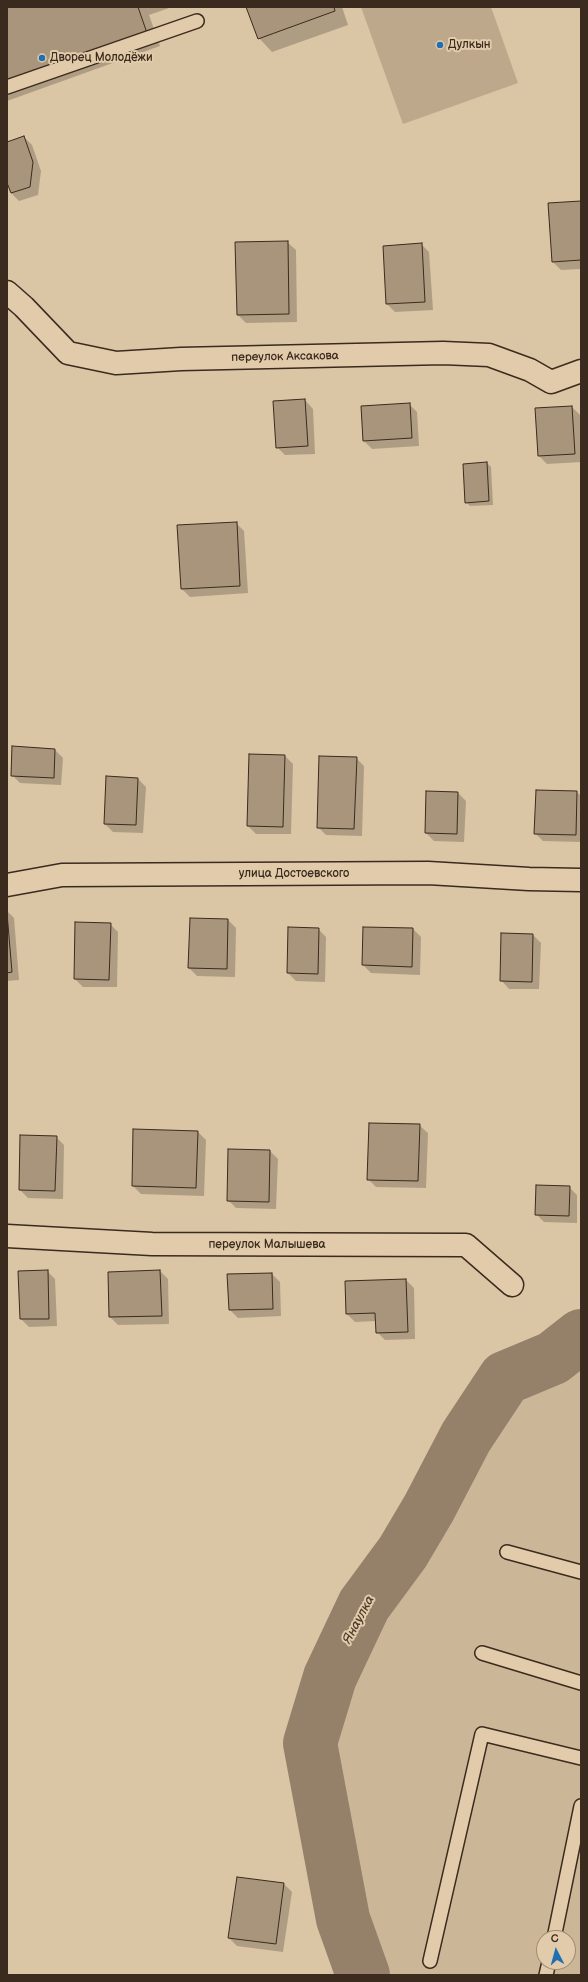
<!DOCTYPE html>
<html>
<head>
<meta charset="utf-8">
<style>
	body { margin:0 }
	#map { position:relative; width:588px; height:1982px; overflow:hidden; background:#dac5a4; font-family:"Balsamiq Sans",sans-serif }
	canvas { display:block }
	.frame { position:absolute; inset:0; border:8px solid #3b2a1e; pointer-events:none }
	.north { position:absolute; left:536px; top:1930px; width:40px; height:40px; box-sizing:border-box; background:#e1cbaa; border:1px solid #9f8b72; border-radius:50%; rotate:354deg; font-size:11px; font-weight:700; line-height:16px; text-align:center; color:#3b2a1e }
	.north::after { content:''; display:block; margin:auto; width:14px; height:18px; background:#1f6fb2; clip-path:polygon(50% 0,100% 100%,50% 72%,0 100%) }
</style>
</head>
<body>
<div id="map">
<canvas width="588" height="1982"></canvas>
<div class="frame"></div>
<div class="north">С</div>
</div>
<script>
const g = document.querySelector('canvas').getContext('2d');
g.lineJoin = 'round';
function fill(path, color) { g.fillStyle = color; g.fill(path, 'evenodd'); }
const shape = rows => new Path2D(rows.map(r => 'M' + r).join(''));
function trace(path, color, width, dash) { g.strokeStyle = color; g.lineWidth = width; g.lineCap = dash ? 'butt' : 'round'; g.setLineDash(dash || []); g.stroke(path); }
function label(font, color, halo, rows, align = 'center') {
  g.font = font + ' "Balsamiq Sans",sans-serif'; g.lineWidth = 4; g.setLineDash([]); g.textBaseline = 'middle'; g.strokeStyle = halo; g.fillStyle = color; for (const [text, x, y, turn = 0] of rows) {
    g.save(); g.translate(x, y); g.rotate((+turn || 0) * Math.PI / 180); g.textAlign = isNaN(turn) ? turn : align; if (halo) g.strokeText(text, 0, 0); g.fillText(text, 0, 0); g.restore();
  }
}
fill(shape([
	[581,1336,581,1975,363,1975,343,1919,310,1743,330,1677,364,1605,403,1552,429,1508,466,1437,505,1378,553,1358],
	[544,1938,568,1938,568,1962,544,1962]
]), '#cbb798');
fill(shape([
	[361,7,491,7,518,83,403,124]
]), '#bda88c');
fill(shape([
	[7,7,172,7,149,15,160,46,7,101],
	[247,7,342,7,348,25,272,52,259,38],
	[24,137,32,145,41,171,38,195,19,201,11,193,7,180,7,143],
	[581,202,581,269,561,270,553,262],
	[287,242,296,250,297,322,246,323,238,315],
	[421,244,429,252,433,310,395,312,387,304],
	[305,400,313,409,315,454,285,455,277,447],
	[409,404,417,412,419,446,372,449,364,441],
	[572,407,580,415,581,462,547,464,539,456,536,409],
	[487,463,491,467,493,505,470,506,466,502],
	[236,523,244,531,248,593,190,597,182,589,178,526],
	[55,750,63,758,61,785,20,783,12,775],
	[250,755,285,756,293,764,291,834,256,834,248,826],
	[356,758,364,766,362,836,326,835,318,827],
	[138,779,146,787,143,833,113,832,105,824],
	[577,792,581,796,581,842,543,841,535,833],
	[458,793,466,801,464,842,434,841,426,833],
	[7,911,14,918,19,980,7,981],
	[191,919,228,920,236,928,235,977,197,976,189,968],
	[110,924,118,932,117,987,83,987,75,979],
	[318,929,326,937,325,982,296,981,288,973],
	[413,929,421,937,420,975,371,973,363,965],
	[533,935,541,943,539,989,509,989,501,980],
	[419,1125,428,1133,426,1188,376,1187,368,1179],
	[198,1132,206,1140,204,1196,141,1194,133,1186],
	[56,1137,64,1145,63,1199,28,1198,20,1190],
	[270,1151,278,1159,276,1209,236,1208,228,1200],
	[569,1187,577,1195,577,1223,544,1222,536,1214],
	[47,1271,55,1279,57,1326,29,1327,21,1319],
	[160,1271,168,1279,169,1324,118,1325,110,1317],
	[272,1274,280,1282,281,1316,238,1318,230,1310],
	[406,1280,414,1288,415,1339,385,1340,377,1332,376,1321,355,1322,347,1314],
	[284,1884,292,1892,283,1952,237,1946,229,1938]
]), '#0003');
trace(shape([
	[363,1975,343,1919,310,1743,330,1677,364,1605,403,1552,429,1508,466,1437,505,1378,553,1358,581,1336]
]), '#95816a', 54);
const building = shape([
	[7,7,138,7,147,33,7,83,7,7],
	[246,7,334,7,335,11,258,39,246,7],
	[24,136,33,162,30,187,11,193,7,183,7,142,24,136],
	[581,201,581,260,552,262,548,203,581,201],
	[288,241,289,314,237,315,235,242,288,241],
	[422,243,425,302,386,304,383,246,422,243],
	[305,399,308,446,276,448,273,401,305,399],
	[410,403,412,438,363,441,361,406,410,403],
	[572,406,575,454,538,456,535,408,572,406],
	[487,462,489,501,465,503,463,464,487,462],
	[237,522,240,586,181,589,177,525,237,522],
	[12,746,55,749,54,778,11,776,12,746],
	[249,754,285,755,283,827,247,826,249,754],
	[319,756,357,757,354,829,317,828,319,756],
	[106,776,138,778,136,825,104,824,106,776],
	[536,790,577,791,576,835,534,834,536,790],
	[426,791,458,792,457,834,425,833,426,791],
	[7,913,12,972,7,973,7,913],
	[190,918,228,919,227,969,188,968,190,918],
	[75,922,111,923,109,980,74,979,75,922],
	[288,927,319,928,318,974,287,973,288,927],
	[363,927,413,928,412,967,362,965,363,927],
	[501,933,533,934,532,982,500,981,501,933],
	[369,1123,420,1124,418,1181,367,1180,369,1123],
	[133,1129,198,1131,196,1188,132,1186,133,1129],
	[20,1135,57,1136,55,1191,19,1190,20,1135],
	[228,1149,270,1150,269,1202,227,1201,228,1149],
	[536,1185,570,1186,569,1216,535,1215,536,1185],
	[48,1270,49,1319,20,1319,18,1271,48,1270],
	[160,1270,162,1316,109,1317,108,1272,160,1270],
	[272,1273,273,1309,229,1310,227,1274,272,1273],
	[406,1279,408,1332,376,1333,375,1313,346,1314,345,1281,406,1279],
	[237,1877,284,1883,276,1944,228,1938,237,1877]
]);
fill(building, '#a9957b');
trace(building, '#3b2a1e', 1);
const lane = shape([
	[7,87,197,21],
	[507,1552,581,1572],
	[482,1653,581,1683],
	[554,1938,581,1806],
	[430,1961,482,1734,581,1758],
	[546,1975,549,1962]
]);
const street = shape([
	[7,292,24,307,68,353,116,363,181,359,443,353,489,355,530,370,551,382,581,371],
	[7,885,62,875,428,873,529,879,581,880],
	[7,1236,152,1244,466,1245,512,1285]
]);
trace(lane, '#3b2a1e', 16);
trace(street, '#3b2a1e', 25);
trace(lane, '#e1cbaa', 13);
trace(street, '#e1cbaa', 22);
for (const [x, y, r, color] of [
	[440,45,4,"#1f6fb2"],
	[42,58,4,"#1f6fb2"]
]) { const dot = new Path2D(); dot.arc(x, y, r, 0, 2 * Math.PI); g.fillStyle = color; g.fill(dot); trace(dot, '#e1cbaa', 1.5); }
label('12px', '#3b2a1e', '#e1cbaa', [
	["Дулкын",448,45],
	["Дворец Молодёжи",50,58]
], 'left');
label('12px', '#3b2a1e', '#e1cbaa', [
	["переулок Аксакова",285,357,-1],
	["улица Достоевского",294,874],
	["переулок Малышева",267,1245]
]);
label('italic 13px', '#4d3b2d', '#e1cbaa', [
	["Янаулка",359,1620,-62]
]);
</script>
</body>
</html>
